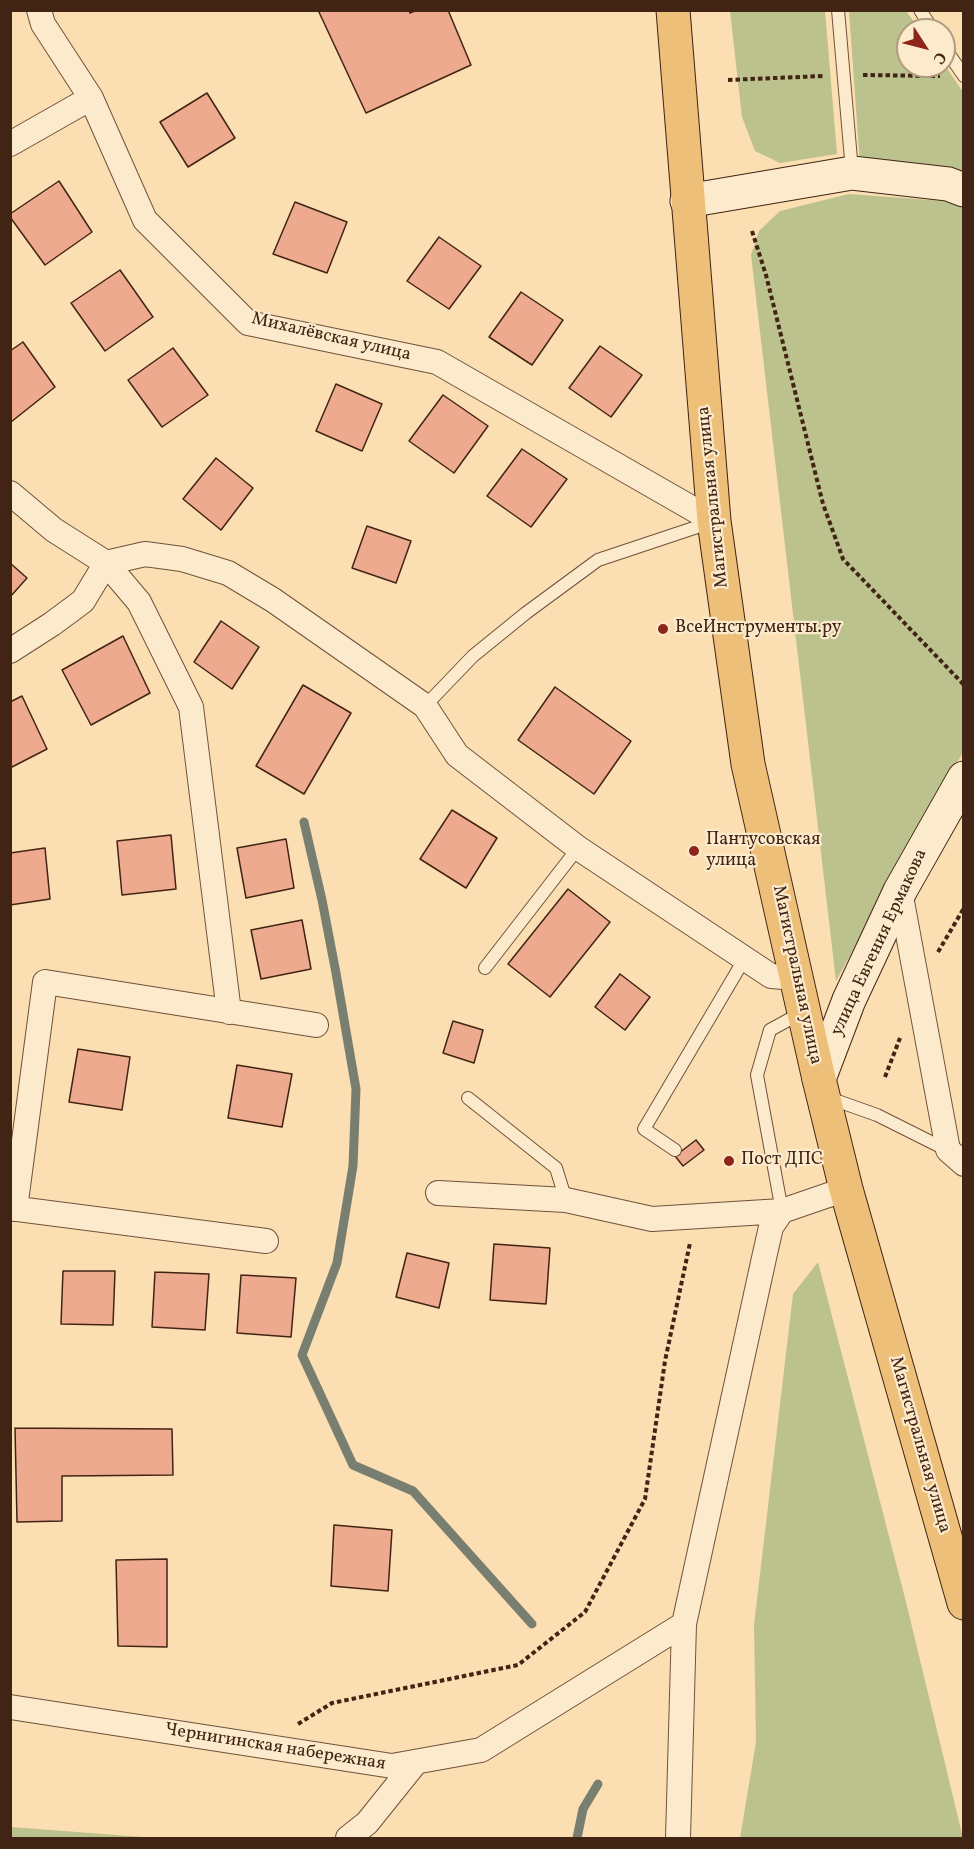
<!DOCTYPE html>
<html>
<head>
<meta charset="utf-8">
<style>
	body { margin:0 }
	#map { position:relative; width:974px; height:1849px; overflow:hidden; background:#fbdeb1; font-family:Vollkorn,serif }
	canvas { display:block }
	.frame { position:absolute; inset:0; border:12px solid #412414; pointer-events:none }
	.north { position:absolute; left:896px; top:18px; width:60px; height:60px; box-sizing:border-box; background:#fceacc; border:2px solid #b19b82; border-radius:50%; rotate:126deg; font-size:16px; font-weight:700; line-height:24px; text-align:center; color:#412414 }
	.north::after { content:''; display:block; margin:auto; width:21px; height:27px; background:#8f2418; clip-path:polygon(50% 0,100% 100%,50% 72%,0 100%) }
</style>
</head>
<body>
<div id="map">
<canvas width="974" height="1849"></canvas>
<div class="frame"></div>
<div class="north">С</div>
</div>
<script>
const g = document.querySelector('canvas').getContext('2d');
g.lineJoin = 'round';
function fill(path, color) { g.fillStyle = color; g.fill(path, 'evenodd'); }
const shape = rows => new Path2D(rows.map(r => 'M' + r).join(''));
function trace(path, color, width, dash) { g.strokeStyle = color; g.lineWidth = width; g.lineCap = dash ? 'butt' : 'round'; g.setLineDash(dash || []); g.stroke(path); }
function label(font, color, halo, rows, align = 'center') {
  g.font = font + ' Vollkorn,serif'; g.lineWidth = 4.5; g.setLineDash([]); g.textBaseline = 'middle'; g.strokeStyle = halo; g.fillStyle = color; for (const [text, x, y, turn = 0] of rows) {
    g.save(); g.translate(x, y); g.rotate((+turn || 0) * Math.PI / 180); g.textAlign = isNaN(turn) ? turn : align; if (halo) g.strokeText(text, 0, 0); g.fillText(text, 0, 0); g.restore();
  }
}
fill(shape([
	[730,11,825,11,837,154,780,163,755,151,742,117],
	[849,11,906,11,920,30,908,30,908,66,944,66,944,64,963,92,963,179,860,164],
	[849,194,944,201,963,208,963,752,836,981,751,255,759,231,780,211],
	[818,1262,906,1602,963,1838,740,1838,756,1742,754,1625,793,1294],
	[10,1827,11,1827,156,1838,11,1838]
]), '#bcc28e');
trace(shape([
	[304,822,322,900,336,973,356,1089,353,1166,337,1263,302,1355,353,1465,413,1491,532,1624],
	[577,1838,583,1809,598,1784]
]), '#797f70', 9);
const building = shape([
	[318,10,409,10,410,13,417,10,448,10,471,65,366,113,318,10],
	[207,93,235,138,188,167,160,122,207,93],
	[59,181,92,232,45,265,10,217,10,214,59,181],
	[295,202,347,222,327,273,273,254,295,202],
	[439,237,481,266,449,309,407,281,439,237],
	[120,270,153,317,105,351,71,303,120,270],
	[521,292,563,320,532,365,489,337,521,292],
	[23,342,55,387,11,422,10,351,23,342],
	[600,346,642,375,611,417,569,388,600,346],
	[173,348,208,395,162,427,128,380,173,348],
	[336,384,382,404,362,451,316,431,336,384],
	[443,395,488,426,454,473,409,441,443,395],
	[522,449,567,479,531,527,487,496,522,449],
	[216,458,253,488,221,530,183,499,216,458],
	[367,526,411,541,396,583,352,568,367,526],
	[10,563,27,578,10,597,10,563],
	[221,621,259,647,232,689,194,662,221,621],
	[123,636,150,693,91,725,62,670,123,636],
	[303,685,351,713,304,794,256,766,303,685],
	[555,687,631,741,594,794,518,740,555,687],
	[22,696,47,749,10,768,10,702,22,696],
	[452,810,497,838,466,888,420,859,452,810],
	[171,835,176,889,122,895,117,841,171,835],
	[286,839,294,888,246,898,237,848,286,839],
	[45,848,50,899,10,905,10,853,45,848],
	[568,889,610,922,550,997,508,964,568,889],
	[302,920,311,969,261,979,251,930,302,920],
	[620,974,650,997,625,1030,595,1007,620,974],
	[453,1021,483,1030,474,1063,443,1053,453,1021],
	[78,1049,130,1057,122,1110,69,1102,78,1049],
	[237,1065,292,1074,282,1127,228,1118,237,1065],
	[696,1140,704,1150,683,1166,675,1156,696,1140],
	[494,1244,550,1248,546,1304,490,1300,494,1244],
	[407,1253,449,1263,439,1308,396,1297,407,1253],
	[63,1271,115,1271,113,1325,61,1324,63,1271],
	[155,1272,209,1274,205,1330,152,1327,155,1272],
	[241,1275,296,1278,291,1337,237,1333,241,1275],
	[15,1428,172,1429,173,1475,62,1476,62,1521,17,1522,15,1428],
	[334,1525,392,1530,388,1591,331,1586,334,1525],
	[167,1559,167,1647,118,1646,116,1560,167,1559]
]);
fill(building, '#edaa8e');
trace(building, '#412414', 1.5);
const service = shape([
	[838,10,852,171],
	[920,10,933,30],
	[944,47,964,76],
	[425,706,473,656,526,613,598,560,712,522],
	[485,968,578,848],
	[468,1098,556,1168,566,1200],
	[829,1098,877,1115,947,1150],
	[675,1150,644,1129,745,958],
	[782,1211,757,1075,770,1030,803,1012]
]);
const minor = shape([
	[39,10,43,24,91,98,145,220,248,323,437,362,714,521],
	[10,144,91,98],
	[10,493,54,530,106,563,145,554,182,559,228,573,273,600,425,706,457,755,578,848,771,976,797,978],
	[10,651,52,624,83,601,106,563,139,602,191,707,229,1012],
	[900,891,948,1150,964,1164],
	[438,1193,566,1200,652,1219,782,1211,846,1189],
	[10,1208,266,1241],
	[15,1209,45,982,316,1025],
	[10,1707,392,1766,481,1750,684,1624],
	[348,1838,367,1823,416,1762],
	[678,1838,684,1624,764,1258,771,1227,782,1211]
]);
const secondary = shape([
	[687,201,852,173,948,184,964,190],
	[819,1079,849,1000,900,891,964,778]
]);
const trunk = shape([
	[673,10,714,521,748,764,819,1079,846,1189,964,1603]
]);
trace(service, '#70523b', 14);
trace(minor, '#70523b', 26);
trace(secondary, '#412414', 35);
trace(trunk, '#412414', 35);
trace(shape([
	[863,75,940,76],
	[728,80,823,76],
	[752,231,766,275,823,504,843,559,964,685],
	[938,952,964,908],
	[885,1077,900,1038],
	[298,1724,332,1703,518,1665,585,1612,645,1499,665,1361,690,1243]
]), '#412414', 4, [4.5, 3]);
trace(service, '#fceacc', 12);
trace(minor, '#fceacc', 24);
trace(secondary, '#fceacc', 33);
trace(trunk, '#eebf78', 33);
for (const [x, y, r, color] of [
	[663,629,6,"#8f2418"],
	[694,851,6,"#8f2418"],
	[729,1161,6,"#8f2418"]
]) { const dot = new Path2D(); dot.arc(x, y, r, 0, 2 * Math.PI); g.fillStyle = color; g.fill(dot); trace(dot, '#fceacc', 2); }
label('18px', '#412414', '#fceacc', [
	["Михалёвская улица",331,338,13],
	["Магистральная улица",714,497,-96],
	["улица Евгения Ермакова",880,943,-65],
	["Магистральная улица",796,975,78],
	["Магистральная улица",919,1445,74],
	["Чернигинская набережная",275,1748,9]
]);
label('18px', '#412414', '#fceacc', [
	["ВсеИнструменты.ру",675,629],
	["Пантусовская",706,841],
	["улица",706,862],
	["Пост ДПС",741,1161]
], 'left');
</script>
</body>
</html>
